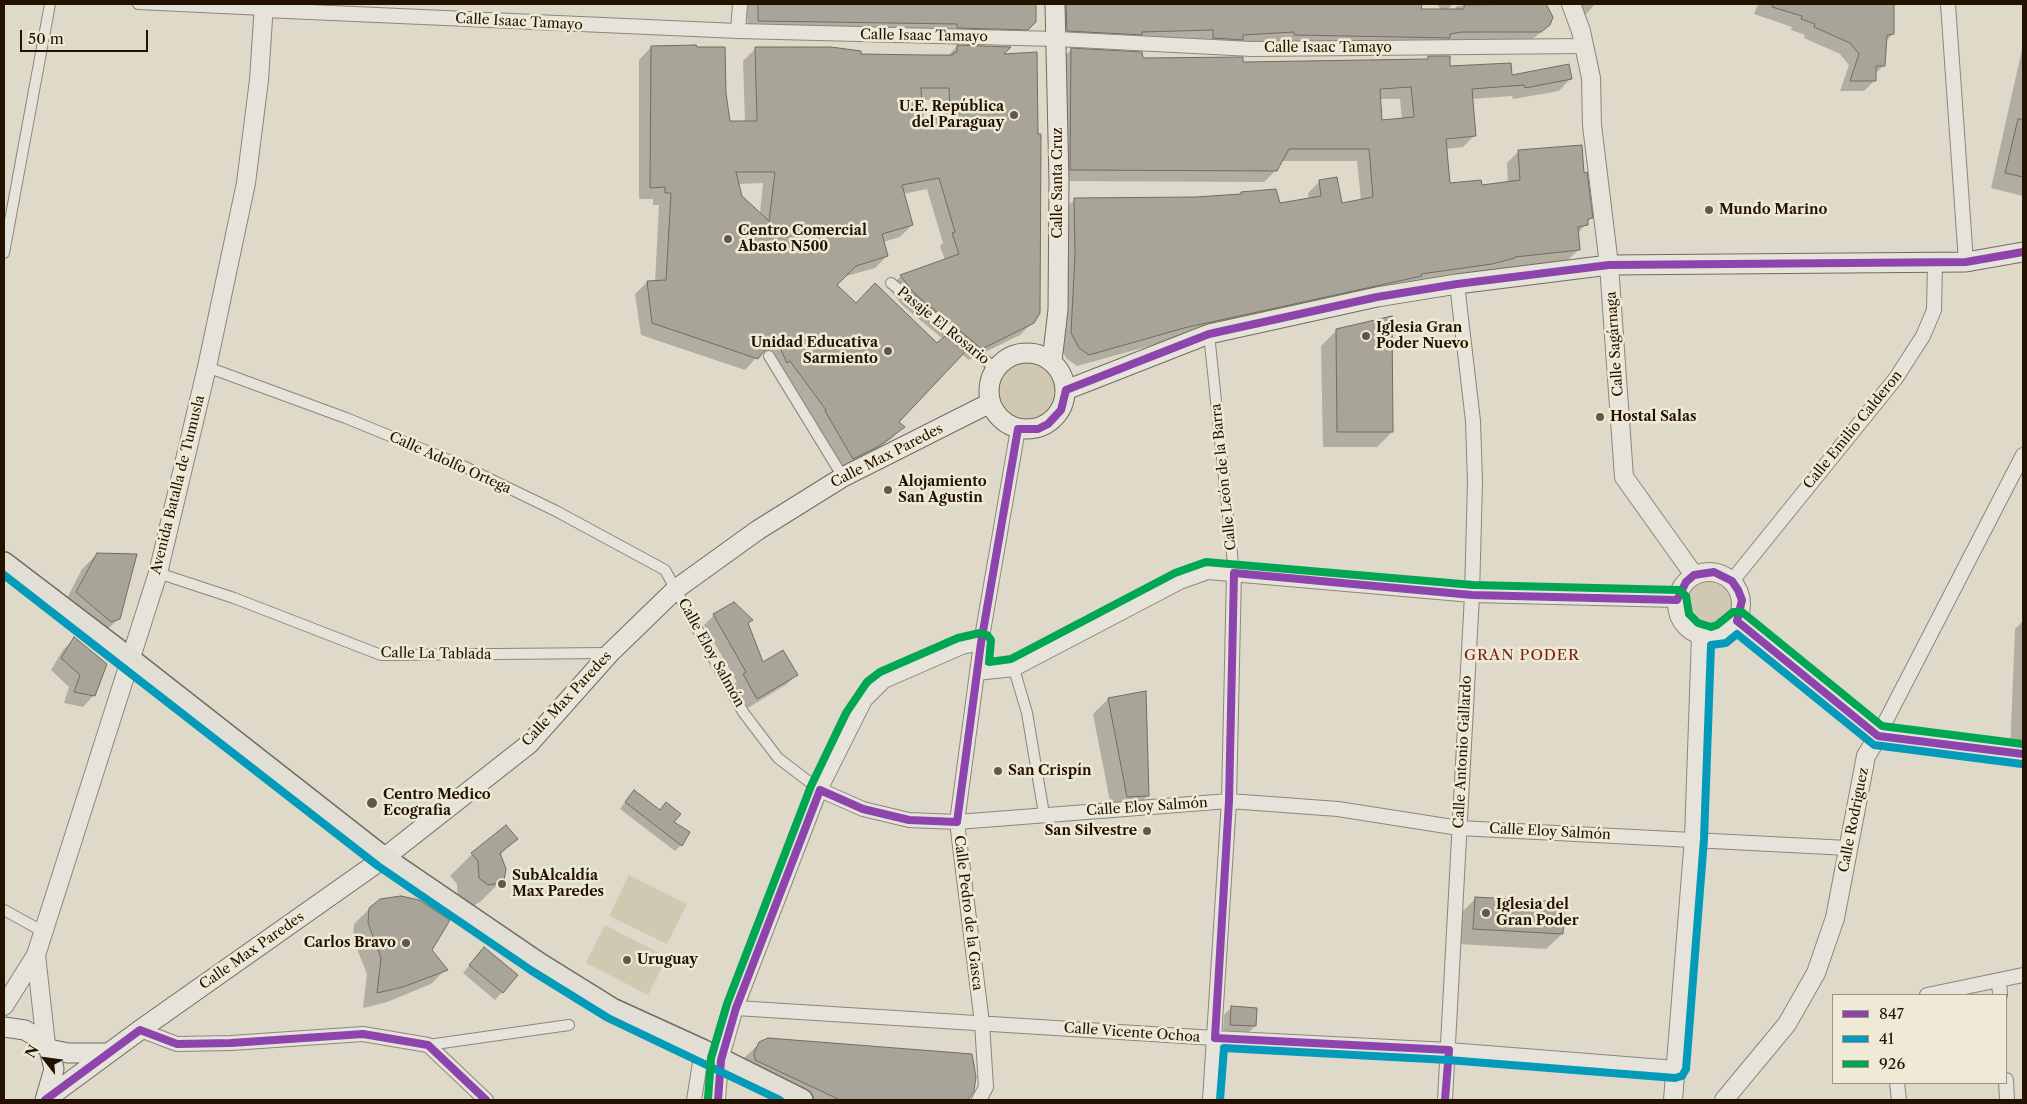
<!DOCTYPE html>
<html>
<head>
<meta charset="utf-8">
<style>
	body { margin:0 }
	#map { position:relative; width:2027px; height:1104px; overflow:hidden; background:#ded9c9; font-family:"Libre Caslon Text",serif }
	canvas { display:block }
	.frame { position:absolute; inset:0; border:5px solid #241100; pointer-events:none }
	.legend { position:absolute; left:1832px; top:994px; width:175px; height:90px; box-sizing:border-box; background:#efead6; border:1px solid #9e9380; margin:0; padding:6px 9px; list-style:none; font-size:15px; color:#241100 }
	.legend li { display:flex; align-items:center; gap:10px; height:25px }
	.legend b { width:25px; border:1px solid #9e9380 }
	.north { position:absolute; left:20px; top:1034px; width:50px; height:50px; -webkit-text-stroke:4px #efead6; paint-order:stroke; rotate:300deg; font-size:14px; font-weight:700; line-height:20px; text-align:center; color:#241100 }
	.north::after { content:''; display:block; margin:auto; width:18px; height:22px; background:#241100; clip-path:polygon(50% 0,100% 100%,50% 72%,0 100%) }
	.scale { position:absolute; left:20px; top:30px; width:128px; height:22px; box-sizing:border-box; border:2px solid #241100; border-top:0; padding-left:6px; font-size:15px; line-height:18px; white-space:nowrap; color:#241100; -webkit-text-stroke:4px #efead6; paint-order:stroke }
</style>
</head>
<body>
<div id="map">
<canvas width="2027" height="1104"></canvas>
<div class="frame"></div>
<ul class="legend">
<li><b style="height:6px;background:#8e44ad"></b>847</li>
<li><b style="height:6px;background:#049ab9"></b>41</li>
<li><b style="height:6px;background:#00a651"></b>926</li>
</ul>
<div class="north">N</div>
<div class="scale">50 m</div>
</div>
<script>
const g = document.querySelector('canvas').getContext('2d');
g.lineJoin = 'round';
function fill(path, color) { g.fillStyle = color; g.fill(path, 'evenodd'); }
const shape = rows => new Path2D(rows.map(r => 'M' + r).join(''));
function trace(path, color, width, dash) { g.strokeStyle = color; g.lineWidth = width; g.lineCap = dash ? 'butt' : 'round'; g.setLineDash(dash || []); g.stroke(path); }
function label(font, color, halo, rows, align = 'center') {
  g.font = font + ' "Libre Caslon Text",serif'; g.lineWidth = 5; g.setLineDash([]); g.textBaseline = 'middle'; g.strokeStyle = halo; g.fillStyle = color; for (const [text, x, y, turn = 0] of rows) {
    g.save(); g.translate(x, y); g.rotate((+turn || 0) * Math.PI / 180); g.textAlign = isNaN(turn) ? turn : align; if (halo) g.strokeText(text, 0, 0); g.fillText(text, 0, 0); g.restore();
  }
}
fill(shape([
	'998 391a29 29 0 1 1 58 0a29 29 0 1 1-58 0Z',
	'1686 605a23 23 0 1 1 46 0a23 23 0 1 1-46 0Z',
	[629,875,687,904,667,944,609,916],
	[605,925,667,957,648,995,586,963]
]), '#d1c8b2');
fill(shape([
	[746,4,1035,4,1035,21,1016,40,748,31],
	[1054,4,1420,4,1419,10,1441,10,1437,4,1453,4,1447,10,1454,10,1457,6,1487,4,1545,4,1552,17,1549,25,1528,43,1056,42],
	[1572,4,1595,4,1580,21],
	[1758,4,1892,4,1893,34,1886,41,1884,65,1875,74,1875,80,1864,91,1840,91,1849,65,1840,54,1804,38,1805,35,1791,30,1792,27,1754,14],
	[2023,45,2023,196,1991,188],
	[957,46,1001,55,1033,322,1020,335,969,360,962,354,897,422,903,427,891,439,865,458,840,471,775,373,764,349,745,370,641,335,635,294,647,282,655,282,659,205,653,205,653,199,639,199,639,60,651,47,725,94,729,122,745,122,743,61,756,48,860,55,948,56],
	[920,100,937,100,938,119,922,122],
	[763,183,760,214,741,196,738,184],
	[927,189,943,243,940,246,945,260,901,276,889,288,902,305,943,339,937,344,856,305,836,285,843,277,875,268,887,256,883,242,900,237,912,225,903,194],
	[1071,50,1141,59,1242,63,1426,60,1429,57,1448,67,1511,76,1570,79,1559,91,1513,99,1512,96,1471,99,1475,135,1463,147,1446,149,1449,185,1481,187,1508,183,1507,163,1518,152,1583,174,1591,218,1577,234,1579,249,1567,261,1504,268,1171,340,1077,366,1067,359,1059,346,1063,211,1075,199,1279,205,1309,200,1308,193,1320,181,1341,204,1361,200,1357,161,1281,161,1276,170,1264,182,1059,181,1059,61],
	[1379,99,1400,99,1402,119,1381,121],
	[1337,330,1392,432,1377,447,1323,447,1321,346],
	[97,554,119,618,103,634,62,608,82,569],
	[734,604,751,620,747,624,763,664,796,675,787,684,748,708,734,684,737,682,704,625,714,615],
	[2023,621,2023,753,2010,752,2015,629],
	[74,639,94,695,83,707,64,703,69,687,51,670,63,650],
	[1108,699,1148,795,1132,811,1112,812,1093,714],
	[628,798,673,823,681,845,675,851,620,809],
	[516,839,500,855,503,879,480,902,471,907,458,901,457,884,450,876,472,854],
	[1476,898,1562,934,1546,949,1458,944,1460,914],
	[370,908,431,951,446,969,431,984,387,1002,363,1008,367,974,353,939,354,924],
	[477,956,502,992,495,1000,463,973],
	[1232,1007,1255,1026,1248,1033,1223,1032,1224,1015],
	[760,1043,970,1097,967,1100,792,1100,740,1069,744,1058]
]), '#0003');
const building = shape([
	[758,4,1036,4,1036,22,1028,30,957,28,957,24,758,21,758,4],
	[1066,4,1422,4,1421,9,1464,9,1464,5,1546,4,1553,17,1550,25,1541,32,1462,32,1450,34,1450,38,1294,35,1294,32,1243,35,1243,40,1213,38,1213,30,1142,32,1142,35,1067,31,1066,4],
	[1773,4,1894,4,1894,34,1887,35,1885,66,1876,66,1876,81,1850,81,1859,54,1850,43,1814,27,1815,24,1801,19,1802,16,1772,7,1773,4],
	[696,45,697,47,725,47,726,93,730,121,757,121,755,47,831,47,861,51,861,54,926,55,953,55,953,53,957,52,957,45,1011,47,1004,54,1037,52,1038,134,1041,134,1040,313,1034,323,982,349,914,293,900,275,959,254,952,233,955,232,939,178,902,185,913,225,882,234,888,256,856,266,837,285,856,303,875,283,937,343,945,336,965,352,899,422,905,427,879,446,853,459,825,411,826,410,790,361,787,363,775,337,758,359,652,323,647,281,666,280,671,193,665,193,665,187,650,188,651,46,696,45],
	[921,88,949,88,950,116,923,120,921,88],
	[736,172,775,172,769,221,742,196,736,172],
	[1071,48,1142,52,1143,58,1243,57,1243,62,1428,59,1428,56,1450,56,1450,66,1511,63,1512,75,1569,64,1572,79,1525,88,1524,85,1472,89,1476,136,1446,139,1450,183,1481,180,1482,185,1520,180,1518,150,1582,145,1584,173,1587,172,1593,218,1588,219,1588,225,1578,227,1580,250,1515,257,1515,258,1492,264,1421,274,1422,276,1184,328,1089,355,1079,348,1071,333,1075,254,1074,198,1196,197,1241,194,1241,192,1276,189,1280,203,1321,196,1319,180,1337,177,1342,203,1373,197,1369,149,1289,149,1277,171,1070,170,1071,48],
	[1411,87,1414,117,1382,120,1380,89,1411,87],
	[2018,119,2023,119,2023,177,2005,173,2018,119],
	[1392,316,1393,432,1337,432,1336,329,1392,316],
	[97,553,137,554,120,619,111,622,76,592,97,553],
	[734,602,753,620,748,623,763,662,783,650,798,675,757,699,743,674,746,672,713,614,734,602],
	[74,637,107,664,95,696,74,692,80,675,61,658,74,637],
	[1146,691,1149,796,1127,797,1108,698,1146,691],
	[634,790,660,810,666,802,681,814,674,822,690,832,682,846,625,802,634,790],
	[506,825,518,839,500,853,506,869,504,880,500,883,488,885,479,878,478,861,471,853,506,825],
	[401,896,419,900,450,920,432,950,448,970,403,987,377,993,381,958,368,923,369,908,380,899,401,896],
	[1475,897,1565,902,1563,934,1473,929,1475,897],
	[484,947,518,975,503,993,469,965,484,947],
	[1231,1006,1257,1008,1256,1026,1230,1025,1231,1006],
	[768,1038,972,1054,976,1077,974,1091,968,1100,840,1100,755,1060,754,1053,759,1042,768,1038]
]);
fill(building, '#a9a498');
trace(building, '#716c61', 1);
const pedestrian = shape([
	[138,4,264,10],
	[4,253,50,4],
	[891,283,996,369],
	[1209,334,1234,573],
	[769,356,843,477],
	[207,367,346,418,461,465,556,511,665,570,743,712,778,758,820,790],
	[158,573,234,598,381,655,609,653],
	[1014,669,1027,713,1044,814],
	[4,910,44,932],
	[428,1045,569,1025]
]);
const minor = shape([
	[1948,4,1966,262],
	[264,10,738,31,1057,39,1252,49,1584,46],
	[738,31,740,4],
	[1732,581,1896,378,1923,336,1934,310,1935,263],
	[977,673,1014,669,1180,582,1208,572,1472,595,1677,600],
	[1878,736,2023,455],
	[820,790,863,809,909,820,957,822,1229,801,1338,809,1459,828,1848,848],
	[1999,980,2000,995],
	[1927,995,2023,975],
	[736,1008,1215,1038,1449,1050,1676,1068],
	[140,1030,177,1044,231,1043,363,1034,428,1045,486,1100],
	[2006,1080,2007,1100],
	[1897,1083,1899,1100],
	[694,1100,702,1050],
	[718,1100,721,1060,736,1008,820,790,865,700,884,681,962,647,981,643],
	[979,1100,986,1087,982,1023,957,822,981,643,1018,429],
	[1210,1100,1229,801,1234,573],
	[1445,1100,1472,595,1475,482,1473,421,1457,284]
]);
const tertiary = shape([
	[1571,4,1581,31,1591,78,1592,125,1609,265,1624,477,1694,575],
	'1677 604a32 32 0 1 1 64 0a32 32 0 1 1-64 0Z',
	[1737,621,1878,736,2023,754],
	[36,955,46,1045],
	[4,1006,36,955,158,573,207,367,246,183,259,80,264,4],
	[1673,1100,1694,838,1701,636],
	[1724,1100,1787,1024,1816,973,1835,918,1866,756,1878,736]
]);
const secondary = shape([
	'989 391a38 38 0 1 1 76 0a38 38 0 1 1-76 0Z',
	[1052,361,1058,310,1059,182,1055,4],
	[1066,390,1209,334,1377,297,1457,284,1609,265,1966,262,2023,252],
	[4,1027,25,1030,35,1036,49,1049,54,1069,45,1100],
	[49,1049,68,1053,108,1053],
	[45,1100,140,1030,384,858,529,744,610,653,676,589,758,530,843,477,990,403]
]);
const primary = shape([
	[4,563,130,659,384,858,538,963,612,1009,702,1050,802,1100]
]);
trace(pedestrian, '#8c867b', 12);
trace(minor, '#8c867b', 16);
trace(tertiary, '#8c867b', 20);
trace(secondary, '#716c61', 21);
trace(primary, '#716c61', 24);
trace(pedestrian, '#e6e3db', 10);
trace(minor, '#e6e3db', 14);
trace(tertiary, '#e6e3db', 18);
trace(secondary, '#e6e3db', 19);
trace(primary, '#e1ded5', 21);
trace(shape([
	[45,1100,140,1030,177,1044,231,1043,363,1034,428,1045,486,1100],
	[718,1100,721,1060,736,1008,820,790,863,809,909,820,957,822,981,643,1018,429,1038,429,1048,424,1061,410,1066,390,1209,334,1377,297,1457,284,1609,265,1966,262,2023,252],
	[1445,1100,1449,1050,1215,1038,1229,801,1234,573,1472,595,1677,600,1686,582,1694,575,1714,572,1732,581,1738,590,1742,600,1737,621,1878,736,2023,754]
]), '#8e44ad', 8);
trace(shape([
	[4,575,378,866,532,971,608,1018,780,1100],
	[1220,1100,1224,1048,1448,1060,1675,1078,1682,1076,1686,1069,1704,839,1711,645,1726,643,1737,634,1874,745,2022,764]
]), '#049ab9', 8);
trace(shape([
	[708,1099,711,1058,727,1004,811,786,846,713,867,682,880,672,958,638,980,633,987,635,991,640,989,662,1011,659,1175,573,1206,562,1473,585,1679,590,1686,596,1689,614,1698,623,1711,627,1717,625,1733,612,1742,612,1882,726,2023,744]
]), '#00a651', 8);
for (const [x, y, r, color] of [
	[1014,115,5,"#655746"],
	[1709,210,5,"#655746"],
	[728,239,5,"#655746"],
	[1366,336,5,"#655746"],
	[888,351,5,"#655746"],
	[1600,417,5,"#655746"],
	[888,490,5,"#655746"],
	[998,771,5,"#655746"],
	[372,803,6,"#655746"],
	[1147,831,5,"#655746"],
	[502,884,5,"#655746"],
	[1486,913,5,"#655746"],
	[406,943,5,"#655746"],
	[627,960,5,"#655746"]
]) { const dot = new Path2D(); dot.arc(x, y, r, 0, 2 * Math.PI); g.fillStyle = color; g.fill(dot); trace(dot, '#efead6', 2); }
label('14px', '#241100', '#efead6', [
	["Calle Isaac Tamayo",519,22,3],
	["Calle Isaac Tamayo",924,36,1],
	["Calle Isaac Tamayo",1328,48],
	["Calle Santa Cruz",1058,183,-90],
	["Pasaje El Rosario",943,326,39],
	["Calle Sagárnaga",1615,344,-94],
	["Calle Emilio Calderon",1853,430,-51],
	["Calle Max Paredes",887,456,-27],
	["Calle Adolfo Ortega",450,463,24],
	["Calle León de la Barra",1224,477,-96],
	["Avenida Batalla de Tumusla",178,485,-76],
	["Calle Eloy Salmón",711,653,61],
	["Calle La Tablada",436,654,1],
	["Calle Max Paredes",567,699,-47],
	["Calle Antonio Gallardo",1463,752,-87],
	["Calle Eloy Salmón",1147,807,-4],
	["Calle Rodriguez",1854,820,-79],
	["Calle Eloy Salmón",1550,832,3],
	["Calle Pedro de la Gasca",968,913,83],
	["Calle Max Paredes",252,951,-35],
	["Calle Vicente Ochoa",1132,1033,4]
]);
label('bold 14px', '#241100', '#efead6', [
	["U.E. República",1004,107,"right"],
	["del Paraguay",1004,123,"right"],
	["Mundo Marino",1719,210],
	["Centro Comercial",738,231],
	["Abasto N500",738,247],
	["Iglesia Gran",1376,328],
	["Poder Nuevo",1376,344],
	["Unidad Educativa",878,343,"right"],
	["Sarmiento",878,359,"right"],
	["Hostal Salas",1610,417],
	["Alojamiento",898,482],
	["San Agustin",898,498],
	["San Crispín",1008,771],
	["Centro Medico",383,795],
	["Ecografia",383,811],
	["San Silvestre",1137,831,"right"],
	["SubAlcaldía",512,876],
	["Max Paredes",512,892],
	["Iglesia del",1496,905],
	["Gran Poder",1496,921],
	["Carlos Bravo",396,943,"right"],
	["Uruguay",637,960]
], 'left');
g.letterSpacing = '1px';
label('15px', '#7a1f14', '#efead6', [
	["GRAN PODER",1522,656]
]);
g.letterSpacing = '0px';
</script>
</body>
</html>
